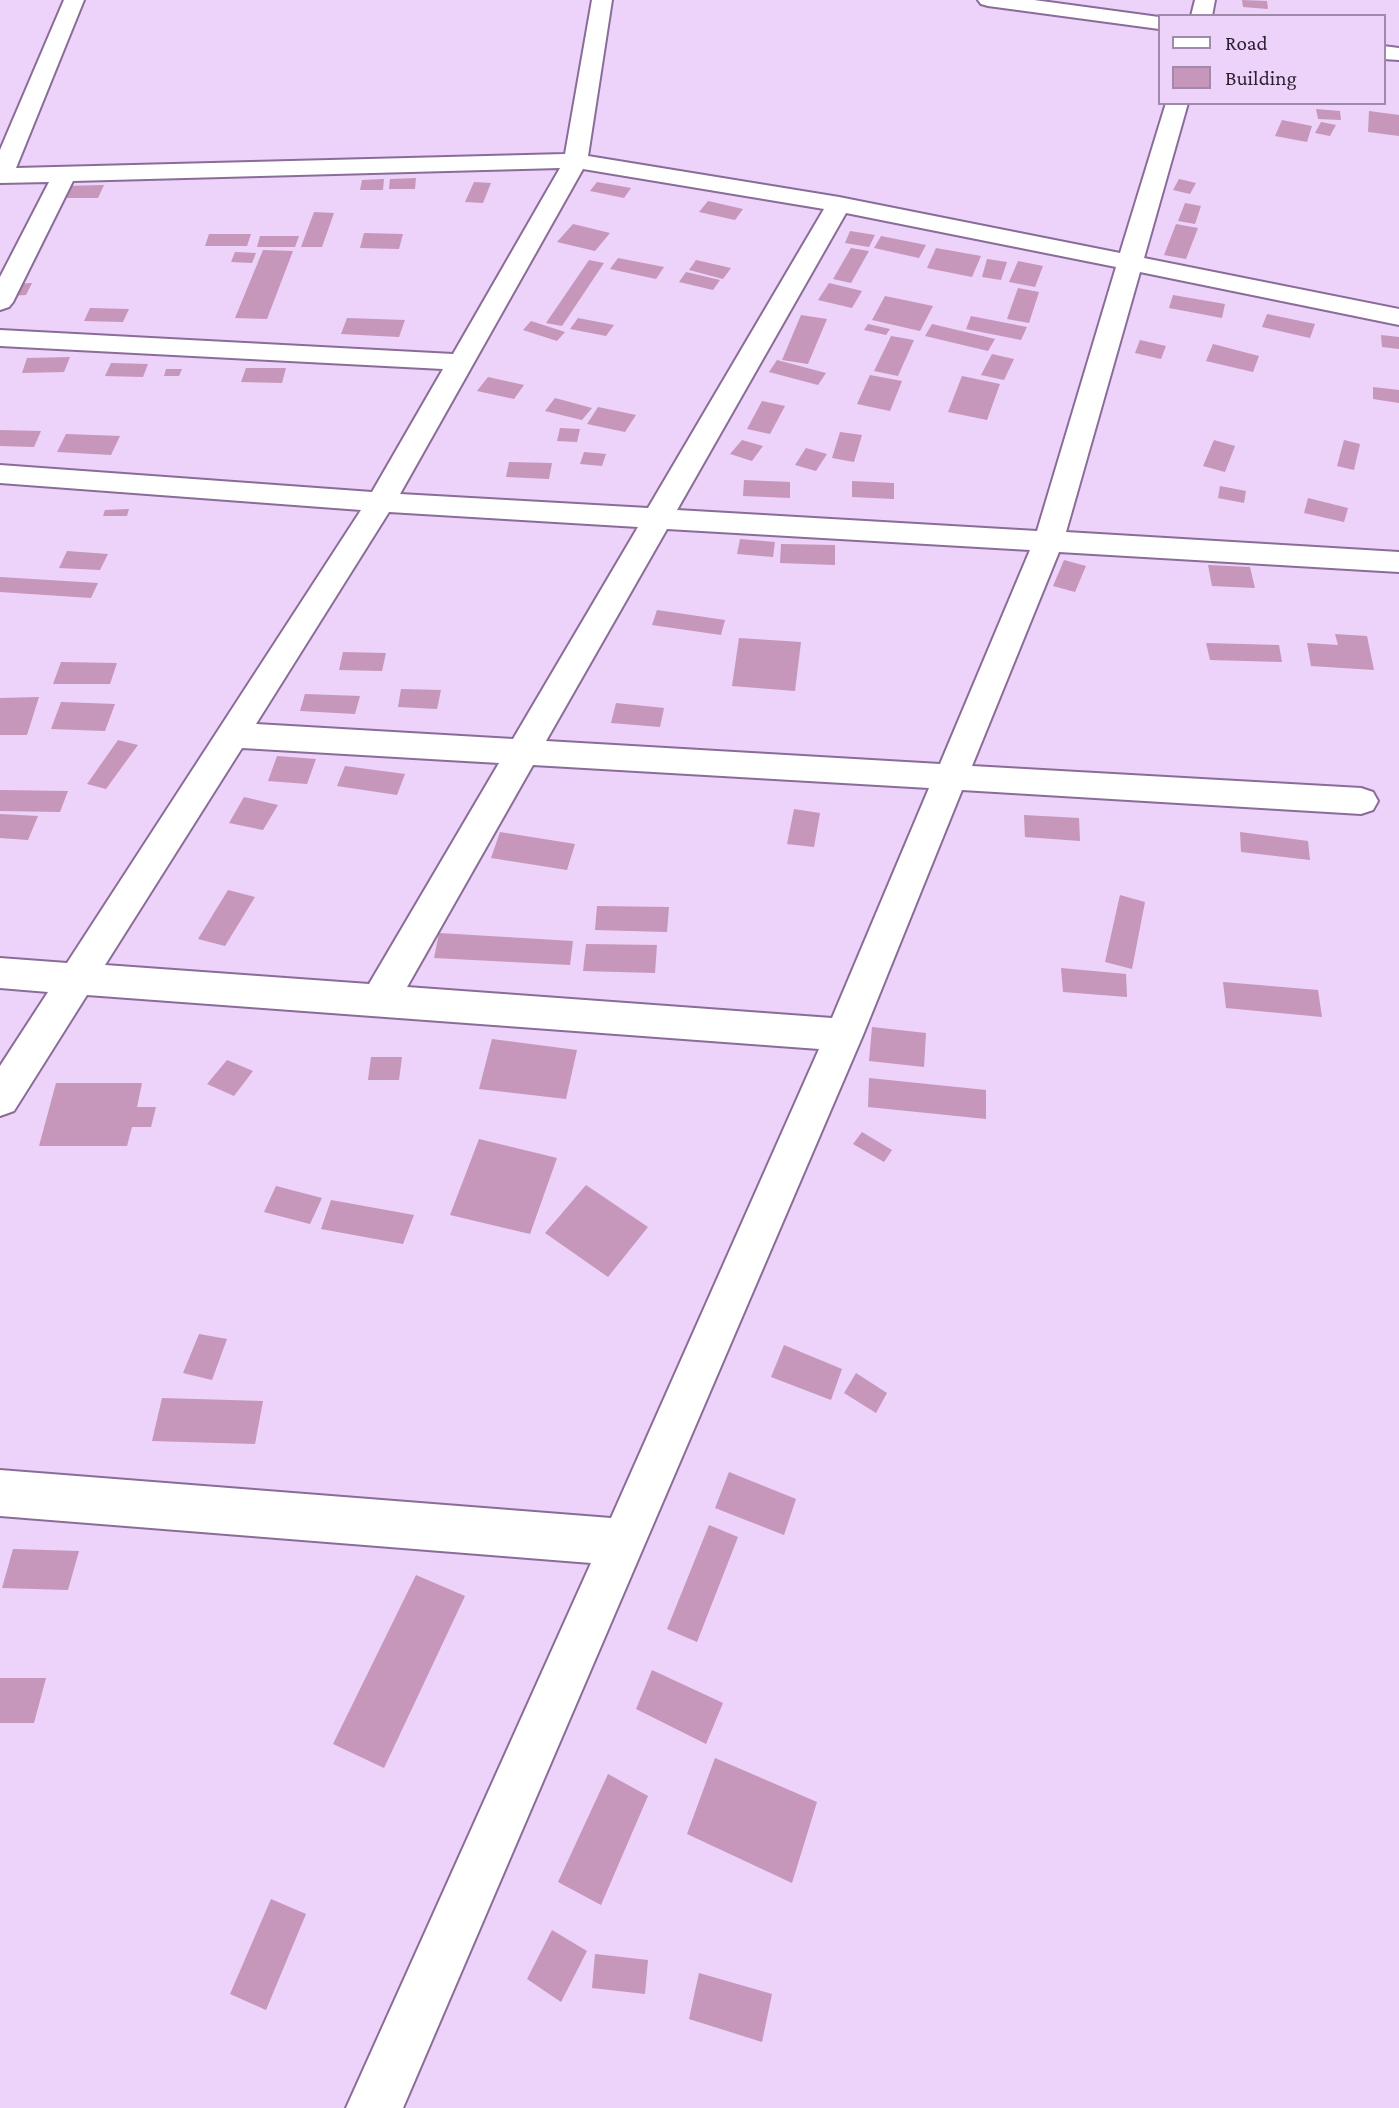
<!DOCTYPE html>
<html>
<head>
<meta charset="utf-8">
<style>
	body { margin:0 }
	#map { position:relative; width:1399px; height:2108px; overflow:hidden; background:#edd2f9; font-family:"Crimson Pro",serif }
	canvas { display:block }
	.legend { position:absolute; left:1158px; top:14px; width:228px; height:91px; box-sizing:border-box; background:#edd2f9; border:2px solid #9f8aa9; margin:0; padding:9px 12px; list-style:none; font-size:21px; color:#2b1e31 }
	.legend li { display:flex; align-items:center; gap:14px; height:35px }
	.legend b { width:35px; border:2px solid #9f8aa9 }
</style>
</head>
<body>
<div id="map">
<canvas width="1399" height="2108"></canvas>
<ul class="legend">
<li><b style="height:9px;background:#fff"></b>Road</li>
<li><b style="height:19px;background:#c696bb"></b>Building</li>
</ul>
</div>
<script>
const g = document.querySelector('canvas').getContext('2d');
g.lineJoin = 'round';
function fill(path, color) { g.fillStyle = color; g.fill(path, 'evenodd'); }
const shape = rows => new Path2D(rows.map(r => 'M' + r).join(''));
function trace(path, color, width, dash) { g.strokeStyle = color; g.lineWidth = width; g.lineCap = dash ? 'butt' : 'round'; g.setLineDash(dash || []); g.stroke(path); }
fill(shape([
	[1242,0,1267,1,1268,9,1243,7],
	[1316,109,1340,111,1341,120,1318,119],
	[1369,111,1399,115,1399,136,1368,132],
	[1282,120,1312,126,1307,142,1275,136],
	[1321,122,1336,125,1330,136,1315,133],
	[416,178,415,189,389,189,390,179],
	[384,179,383,190,360,190,362,180],
	[1179,179,1196,183,1190,194,1173,190],
	[474,182,491,183,483,203,465,202],
	[597,182,631,188,624,198,590,191],
	[104,185,98,198,58,198,63,186],
	[708,201,743,209,735,220,699,212],
	[1185,203,1201,206,1195,224,1178,221],
	[314,212,334,213,322,247,301,247],
	[573,224,610,233,595,251,557,242],
	[1176,224,1198,228,1186,259,1164,255],
	[850,231,875,235,869,247,845,243],
	[364,233,403,234,399,249,360,248],
	[209,234,251,234,247,246,205,246],
	[260,236,299,236,295,247,257,247],
	[881,236,926,245,919,258,874,248],
	[851,248,869,251,851,283,833,279],
	[936,248,981,256,972,277,927,268],
	[263,250,293,251,267,319,235,318],
	[235,252,256,253,252,263,231,262],
	[618,258,664,267,656,279,610,269],
	[987,259,1007,262,1001,280,982,277],
	[589,260,604,263,562,326,546,323],
	[696,260,731,268,723,279,689,270],
	[1018,261,1043,266,1035,287,1009,282],
	[686,272,720,280,713,290,679,282],
	[32,283,26,295,7,296,12,284],
	[829,283,862,291,852,308,818,300],
	[1018,288,1039,292,1029,323,1007,319],
	[1173,295,1225,304,1222,318,1169,308],
	[885,296,933,306,920,331,872,320],
	[90,308,129,309,123,322,84,321],
	[1267,314,1315,324,1310,338,1262,327],
	[801,315,827,319,808,364,782,360],
	[971,316,1027,327,1021,340,966,329],
	[347,318,405,320,399,337,341,334],
	[578,318,614,325,606,336,570,329],
	[531,321,565,332,557,341,523,330],
	[868,324,890,329,886,335,864,330],
	[932,324,995,339,988,351,925,336],
	[1381,335,1399,337,1399,349,1382,347],
	[891,336,914,340,898,376,874,371],
	[1140,340,1166,346,1161,359,1135,353],
	[1213,344,1259,356,1253,372,1206,361],
	[992,354,1014,359,1004,380,981,375],
	[70,357,64,372,22,373,27,358],
	[777,360,826,373,818,385,769,372],
	[111,363,148,364,143,377,105,376],
	[246,368,286,368,282,383,241,382],
	[166,369,182,369,179,376,164,376],
	[870,375,902,381,890,411,857,404],
	[962,376,1000,384,987,420,948,412],
	[488,377,524,385,514,399,477,391],
	[1373,387,1399,390,1399,403,1373,399],
	[555,398,592,408,582,420,545,411],
	[762,401,785,406,770,434,747,429],
	[598,407,636,415,625,432,587,424],
	[560,428,580,429,577,442,557,441],
	[0,430,41,431,34,447,0,446],
	[840,432,862,435,854,462,832,458],
	[66,434,120,436,111,455,57,452],
	[742,440,763,446,752,461,730,454],
	[1214,440,1235,446,1225,472,1203,466],
	[1344,440,1360,444,1354,470,1337,466],
	[806,448,827,454,816,471,795,465],
	[584,452,606,454,602,466,580,464],
	[509,462,552,463,549,479,506,477],
	[744,480,790,482,790,498,743,496],
	[852,481,894,483,894,499,852,497],
	[1220,486,1246,491,1244,503,1218,498],
	[1308,498,1348,508,1344,522,1304,513],
	[129,509,127,516,103,516,105,510],
	[740,539,775,542,773,557,737,554],
	[781,544,835,545,835,565,780,563],
	[67,551,108,554,100,570,59,568],
	[1064,560,1086,566,1075,592,1053,586],
	[1208,565,1250,567,1255,588,1212,586],
	[0,577,98,583,91,598,0,592],
	[657,610,725,620,721,635,652,625],
	[1335,634,1367,636,1374,670,1311,666,1307,643,1338,645],
	[739,638,801,642,795,691,732,686],
	[1206,643,1279,645,1282,662,1210,660],
	[343,652,386,653,382,671,339,670],
	[61,662,117,663,110,684,53,684],
	[401,689,441,690,437,709,398,707],
	[305,694,360,696,355,714,300,711],
	[39,697,27,735,0,735,0,698],
	[61,702,115,704,105,731,51,729],
	[616,703,664,708,660,727,611,723],
	[118,740,138,745,106,789,87,784],
	[277,756,316,759,307,784,268,781],
	[345,766,405,774,397,795,337,786],
	[0,790,68,791,60,812,0,811],
	[244,797,278,805,263,830,229,823],
	[794,809,820,813,814,847,787,844],
	[0,814,38,816,28,840,0,838],
	[1024,815,1079,818,1080,841,1025,837],
	[500,832,575,844,567,870,491,858],
	[1240,832,1308,841,1310,860,1241,852],
	[228,890,255,897,225,946,198,939],
	[1120,895,1145,902,1132,969,1105,962],
	[597,906,669,907,667,932,595,930],
	[439,933,573,941,570,965,434,958],
	[586,944,657,945,655,973,583,971],
	[1061,968,1126,974,1127,997,1063,992],
	[1223,982,1318,990,1322,1017,1226,1008],
	[872,1027,926,1033,924,1067,869,1061],
	[492,1039,577,1050,566,1099,479,1089],
	[371,1057,402,1057,399,1080,368,1080],
	[227,1060,253,1071,234,1096,207,1084],
	[869,1078,986,1090,986,1119,868,1107],
	[56,1083,142,1083,137,1107,156,1107,151,1127,132,1127,127,1146,39,1146],
	[862,1132,892,1150,884,1162,853,1144],
	[479,1139,557,1158,530,1234,450,1215],
	[586,1185,648,1227,608,1277,545,1233],
	[276,1186,322,1198,310,1224,264,1212],
	[331,1200,414,1215,403,1244,321,1229],
	[199,1334,227,1339,212,1380,183,1373],
	[784,1345,842,1369,831,1400,771,1377],
	[856,1373,887,1393,876,1413,844,1393],
	[162,1398,263,1401,255,1444,152,1441],
	[729,1472,796,1499,784,1535,715,1508],
	[709,1525,738,1537,697,1642,667,1629],
	[13,1549,79,1551,68,1590,2,1588],
	[416,1575,465,1596,384,1768,333,1744],
	[652,1670,723,1703,706,1744,636,1709],
	[0,1678,46,1678,34,1723,0,1723],
	[715,1758,817,1802,792,1883,687,1834],
	[608,1774,648,1796,601,1905,558,1882],
	[271,1899,306,1914,266,2010,230,1994],
	[552,1930,587,1951,561,2002,527,1979],
	[595,1954,648,1960,645,1994,592,1988],
	[699,1973,772,1994,762,2042,689,2019]
]), '#c696bb');
const minor = shape([
	[64,0,84,0,16,168,565,154,592,0,612,0,588,156,839,197,1120,253,1166,103,1188,103,1144,258,1399,309,1399,325,1140,272,1066,532,1399,552,1399,572,1059,552,972,766,1361,788,1373,792,1378,801,1373,810,1361,814,962,790,863,1035,403,2108,346,2108,591,1563,0,1516,0,1470,611,1518,819,1049,87,995,14,1111,0,1116,0,1066,48,992,0,988,0,958,67,963,361,510,0,483,0,465,372,492,443,369,0,346,0,330,453,354,560,168,73,181,13,302,9,307,0,310,0,277,49,182,0,183,0,150,64,0],
	[583,169,824,209,648,508,400,494,583,169],
	[846,213,1116,267,1037,531,677,510,846,213],
	[389,512,638,527,513,739,256,724,389,512],
	[667,529,1030,550,940,764,546,741,667,529],
	[242,748,499,763,369,984,105,965,242,748],
	[533,765,929,788,832,1018,407,987,533,765],
	[978,0,1034,0,1159,17,1159,29,988,6,981,4,978,0],
	[1195,0,1215,0,1212,16,1191,16,1195,0],
	[1383,46,1399,48,1399,60,1383,59,1383,46]
]);
trace(minor, '#8a6c98', 4);
fill(minor, '#fff');
</script>
</body>
</html>
